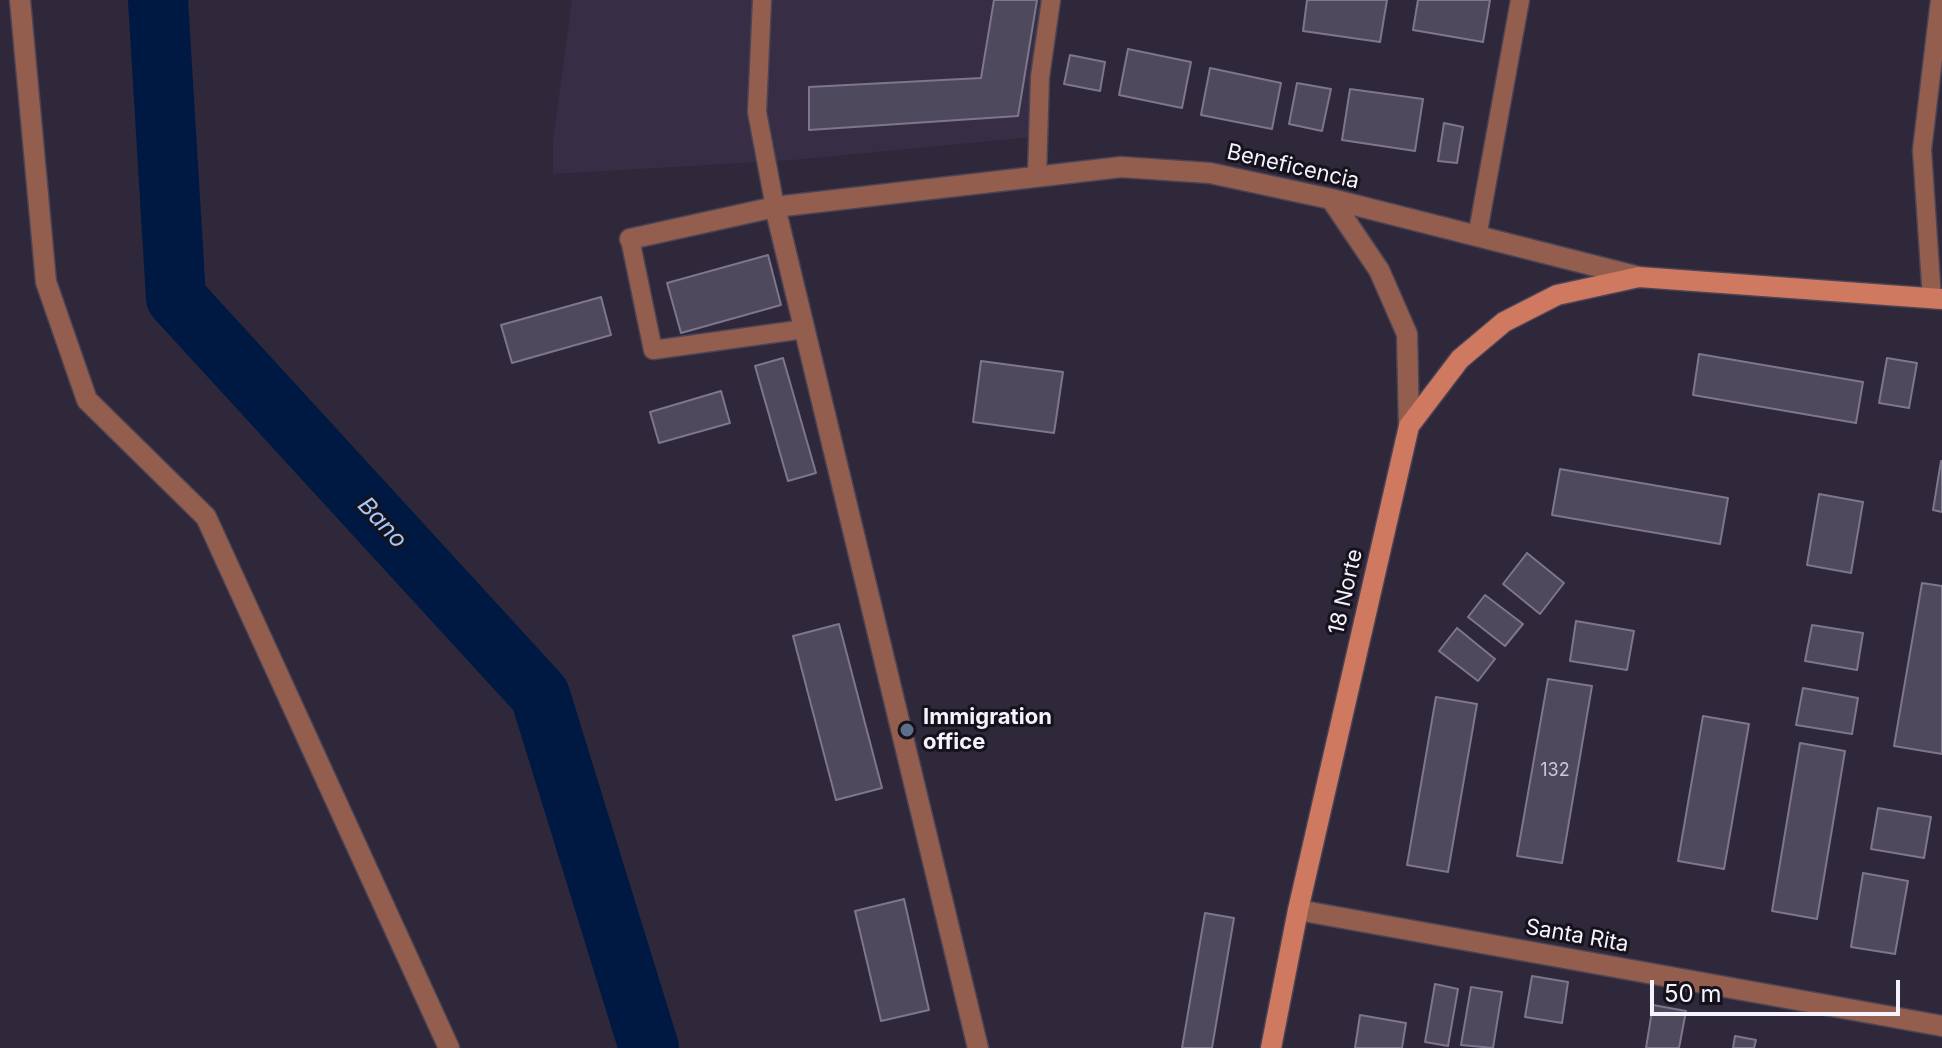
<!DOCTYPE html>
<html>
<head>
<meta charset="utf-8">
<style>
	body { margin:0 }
	#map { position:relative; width:1942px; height:1048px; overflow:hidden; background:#2e283a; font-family:Inter,sans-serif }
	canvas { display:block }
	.scale { position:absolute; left:1650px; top:980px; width:250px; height:36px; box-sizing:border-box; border:4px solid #f6f2fe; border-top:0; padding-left:10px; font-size:24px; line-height:28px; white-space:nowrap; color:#f6f2fe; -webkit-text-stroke:6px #15121b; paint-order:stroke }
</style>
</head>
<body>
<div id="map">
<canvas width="1942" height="1048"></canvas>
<div class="scale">50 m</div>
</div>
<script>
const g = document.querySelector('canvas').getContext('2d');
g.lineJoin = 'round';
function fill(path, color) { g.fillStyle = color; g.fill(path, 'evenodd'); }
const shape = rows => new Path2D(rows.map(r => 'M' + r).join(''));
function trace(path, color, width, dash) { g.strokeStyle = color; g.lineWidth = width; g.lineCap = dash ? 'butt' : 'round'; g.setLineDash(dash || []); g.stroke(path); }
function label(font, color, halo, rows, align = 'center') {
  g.font = font + ' Inter,sans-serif'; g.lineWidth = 6; g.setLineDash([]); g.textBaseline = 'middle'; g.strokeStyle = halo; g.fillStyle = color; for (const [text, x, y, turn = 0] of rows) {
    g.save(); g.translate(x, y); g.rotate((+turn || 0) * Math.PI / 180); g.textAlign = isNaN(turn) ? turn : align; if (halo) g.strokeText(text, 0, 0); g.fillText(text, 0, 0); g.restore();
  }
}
fill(shape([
	[572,0,1054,0,1033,137,793,160,553,174,553,141]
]), '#372e46');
trace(shape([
	[158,0,176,298,540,695,649,1048]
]), '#001942', 60);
const building = shape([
	[994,0,1037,0,1018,116,809,130,809,87,981,78,994,0],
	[1307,0,1387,0,1380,42,1303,31,1307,0],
	[1418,0,1490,0,1483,42,1413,30,1418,0],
	[1128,49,1191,62,1182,108,1119,95,1128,49],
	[1070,55,1105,62,1100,91,1064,84,1070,55],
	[1210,68,1281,83,1272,129,1201,115,1210,68],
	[1297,83,1331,89,1322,131,1289,124,1297,83],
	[1350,89,1423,99,1415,151,1342,140,1350,89],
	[1444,123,1463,127,1457,163,1438,161,1444,123],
	[768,255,781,305,681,333,667,283,768,255],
	[601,297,611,335,512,363,501,325,601,297],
	[1699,354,1863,382,1856,423,1693,395,1699,354],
	[783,358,816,473,788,481,755,366,783,358],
	[1887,358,1917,363,1909,408,1879,403,1887,358],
	[981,361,1063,372,1054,433,973,422,981,361],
	[721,391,730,423,659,443,650,412,721,391],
	[1941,461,1942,461,1942,512,1933,510,1941,461],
	[1560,469,1728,498,1720,544,1552,515,1560,469],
	[1819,494,1863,502,1851,573,1807,565,1819,494],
	[1527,553,1564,583,1540,614,1503,584,1527,553],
	[1922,583,1942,586,1942,754,1894,746,1922,583],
	[1485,595,1523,624,1505,646,1468,617,1485,595],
	[1576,621,1634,631,1627,670,1570,661,1576,621],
	[839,624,882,788,836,800,793,636,839,624],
	[1812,625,1863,633,1857,670,1805,661,1812,625],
	[1457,628,1495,659,1478,681,1439,651,1457,628],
	[1548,679,1592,686,1562,863,1517,856,1548,679],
	[1803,688,1858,698,1852,734,1796,725,1803,688],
	[1436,697,1477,704,1448,872,1407,865,1436,697],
	[1703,716,1749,724,1724,869,1678,861,1703,716],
	[1800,743,1845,751,1817,919,1772,911,1800,743],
	[1878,808,1931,817,1924,858,1871,849,1878,808],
	[1863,873,1908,881,1895,954,1851,947,1863,873],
	[904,899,929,1010,881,1021,855,911,904,899],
	[1205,913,1234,918,1212,1048,1182,1048,1205,913],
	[1532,976,1568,982,1562,1023,1525,1017,1532,976],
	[1435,984,1458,989,1448,1046,1425,1042,1435,984],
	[1471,987,1502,992,1493,1048,1461,1045,1471,987],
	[1653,1005,1686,1011,1679,1048,1646,1048,1653,1005],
	[1360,1015,1406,1023,1402,1048,1355,1048,1360,1015],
	[1735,1036,1756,1040,1754,1048,1733,1048,1735,1036]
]);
fill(building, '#4f495d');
trace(building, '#7d768c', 2);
const lane = shape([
	[762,0,757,112,775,207],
	[1037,175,1040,77,1051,0],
	[1477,237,1520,0],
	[630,239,653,350,805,329],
	[1932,299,1922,150,1940,0]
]);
const street = shape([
	[20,0,46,282,87,400,206,517,449,1048],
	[1331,199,1379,270,1407,334,1409,426],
	[775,207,978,1048],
	[630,239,775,207,1121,167,1210,173,1331,199,1639,277],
	[1298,910,1942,1026]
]);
const secondary = shape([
	[1271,1048,1298,910,1409,426,1460,359,1504,322,1557,295,1639,277,1942,299]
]);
trace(lane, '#4a4455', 21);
trace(street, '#4a4455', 23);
trace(secondary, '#4a4455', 23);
trace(lane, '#945e4e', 18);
trace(street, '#945e4e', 20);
trace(secondary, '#cf7960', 20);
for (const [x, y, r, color] of [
	[907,730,8,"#5c6f8a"]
]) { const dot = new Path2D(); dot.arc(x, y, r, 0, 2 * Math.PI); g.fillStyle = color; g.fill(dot); trace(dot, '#15121b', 3); }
label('18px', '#ccc8d6', null, [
	["132",1555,771]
]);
label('22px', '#f6f2fe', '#15121b', [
	["Beneficencia",1293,167,13],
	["18 Norte",1346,592,-77],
	["Santa Rita",1577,936,10]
]);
label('bold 22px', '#f6f2fe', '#15121b', [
	["Immigration",923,717],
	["office",923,742]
], 'left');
label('italic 24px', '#a2c7fa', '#15121b', [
	["Bano",382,523,47]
]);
</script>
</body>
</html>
